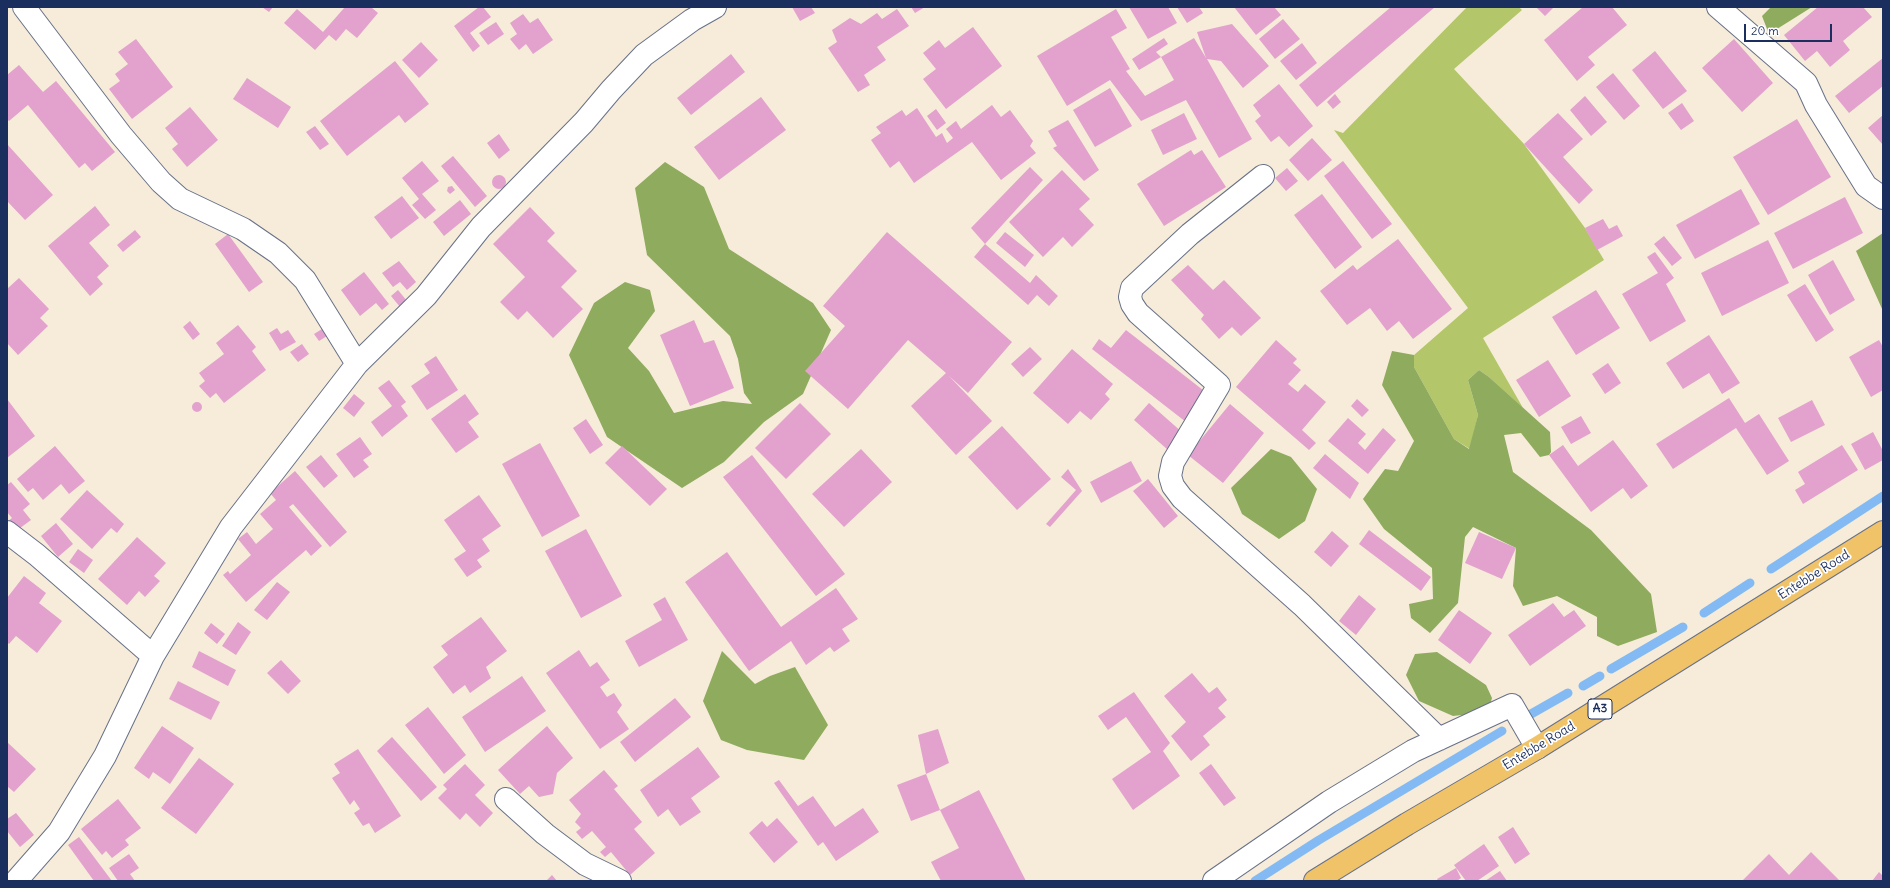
<!DOCTYPE html>
<html>
<head>
<meta charset="utf-8">
<style>
	body { margin:0 }
	#map { position:relative; width:1890px; height:888px; overflow:hidden; background:#f6ecd9; font-family:Delius,sans-serif }
	canvas { display:block }
	.frame { position:absolute; inset:0; border:8px solid #1b2f5e; pointer-events:none }
	.scale { position:absolute; left:1744px; top:24px; width:88px; height:18px; box-sizing:border-box; border:2px solid #1b2f5e; border-top:0; padding-left:5px; font-size:12px; line-height:14px; white-space:nowrap; color:#1b2f5e; -webkit-text-stroke:3px #fff; paint-order:stroke }
</style>
</head>
<body>
<div id="map">
<canvas width="1890" height="888"></canvas>
<div class="frame"></div>
<div class="scale">20 m</div>
</div>
<script>
const g = document.querySelector('canvas').getContext('2d');
g.lineJoin = 'round';
function fill(path, color) { g.fillStyle = color; g.fill(path, 'evenodd'); }
const shape = rows => new Path2D(rows.map(r => 'M' + r).join(''));
function trace(path, color, width, dash) { g.strokeStyle = color; g.lineWidth = width; g.lineCap = dash ? 'butt' : 'round'; g.setLineDash(dash || []); g.stroke(path); }
function label(font, color, halo, rows, align = 'center') {
  g.font = font + ' Delius,sans-serif'; g.lineWidth = 3.5; g.setLineDash([]); g.textBaseline = 'middle'; g.strokeStyle = halo; g.fillStyle = color; for (const [text, x, y, turn = 0] of rows) {
    g.save(); g.translate(x, y); g.rotate((+turn || 0) * Math.PI / 180); g.textAlign = isNaN(turn) ? turn : align; if (halo) g.strokeText(text, 0, 0); g.fillText(text, 0, 0); g.restore();
  }
}
fill(shape([
	[1467,7,1519,7,1522,10,1454,69,1524,144,1585,228,1604,260,1483,338,1523,408,1489,377,1479,370,1468,380,1478,415,1470,449,1454,439,1414,367,1414,355,1468,308,1334,130,1343,133]
]), '#b3c66a');
fill(shape([
	[1771,7,1812,7,1769,34,1762,16],
	[665,162,704,187,729,249,813,303,831,330,803,394,764,422,724,462,682,488,607,437,569,355,594,303,625,282,650,290,655,311,628,348,649,371,674,413,723,401,752,404,744,393,738,359,730,336,647,255,635,188],
	[1883,233,1883,311,1856,251],
	[1392,351,1414,355,1414,367,1454,439,1469,449,1478,415,1468,380,1479,370,1489,377,1550,432,1551,452,1549,455,1540,457,1521,433,1504,435,1513,472,1591,530,1651,594,1657,632,1618,646,1597,636,1597,617,1557,596,1523,606,1513,586,1516,548,1473,527,1465,537,1458,603,1430,633,1411,618,1409,604,1433,599,1432,568,1384,529,1363,499,1385,469,1398,471,1414,441,1382,385],
	[1271,449,1291,457,1317,489,1305,521,1279,539,1242,514,1231,488],
	[722,651,755,684,770,676,795,667,828,725,804,760,747,750,721,740,703,701],
	[1437,652,1486,685,1492,698,1488,712,1453,716,1419,701,1406,675,1415,654]
]), '#8eab5e');
trace(shape([
	[1771,569,1883,496],
	[1704,613,1750,583],
	[1611,669,1683,627],
	[1583,686,1600,676],
	[1531,714,1568,693],
	[1255,881,1319,840,1502,731]
]), '#84baf3', 9);
fill(shape([
	[262,7,273,7,269,12],
	[345,7,371,7,378,13,357,38,346,29,336,41,329,35,315,50,284,23,297,9,323,32],
	[479,7,483,7,491,17,470,33,480,46,473,52,454,26],
	[792,7,811,7,815,13,800,21],
	[911,7,925,7,915,13],
	[1129,7,1168,7,1177,23,1148,39],
	[1177,7,1199,7,1203,13,1187,23],
	[1234,7,1274,7,1281,15,1256,35],
	[1391,7,1435,7,1317,107,1299,85],
	[1536,7,1554,7,1545,16],
	[1583,7,1612,7,1627,25,1588,57,1595,65,1577,81,1544,40],
	[1818,7,1863,7,1872,17,1843,41,1850,50,1830,67,1817,51,1805,61,1784,35],
	[897,9,909,26,877,47,886,60,864,75,870,85,858,92,828,48,837,42,832,30,850,18,861,24,877,13,882,19],
	[1116,9,1127,28,1111,37,1130,69,1126,71,1145,96,1174,80,1161,57,1139,70,1132,59,1164,38,1168,44,1156,52,1161,57,1194,38,1206,58,1197,32,1232,24,1269,66,1243,88,1221,61,1207,59,1252,139,1219,158,1186,100,1141,121,1110,80,1067,106,1037,56],
	[523,14,530,23,538,18,553,40,533,54,526,44,519,50,510,39,517,34,510,23],
	[1283,19,1300,39,1275,59,1259,39],
	[496,22,504,34,488,45,479,33],
	[973,27,1002,66,946,109,923,79,936,69,923,53,939,40,945,48],
	[136,39,173,87,132,119,109,89,120,81,115,74,128,64,118,52],
	[1734,39,1773,83,1742,112,1702,68],
	[421,42,438,60,419,78,402,60],
	[1302,43,1317,63,1296,80,1280,61],
	[1655,51,1687,91,1663,109,1632,70],
	[731,54,745,72,691,115,677,98],
	[1883,58,1883,86,1849,113,1835,96],
	[395,61,429,104,405,123,399,115,347,156,320,121],
	[19,65,43,92,56,81,115,152,92,171,85,163,79,168,28,105,9,121,7,119,7,75],
	[1613,73,1640,106,1624,120,1596,87],
	[247,78,291,107,278,128,233,99],
	[1279,84,1313,126,1289,147,1279,136,1271,142,1255,121,1261,116,1253,105],
	[1110,88,1132,126,1095,147,1073,110],
	[1335,94,1341,102,1333,109,1327,102],
	[1585,96,1607,122,1591,136,1570,110],
	[761,97,786,130,719,180,694,147],
	[1682,103,1694,121,1681,130,1668,113],
	[992,105,1001,117,1010,110,1033,141,1030,146,1036,153,1001,180,972,142,914,183,899,161,890,168,871,140,881,133,876,127,902,110,906,116,917,108,936,137,942,133,947,143,953,138,946,129,956,121,961,129],
	[190,107,218,140,187,167,172,149,178,144,165,128],
	[936,109,946,123,937,130,927,116],
	[1184,113,1197,139,1163,155,1151,130],
	[1558,113,1583,139,1563,157,1593,190,1579,204,1524,144],
	[1883,115,1883,145,1868,128],
	[1797,119,1831,177,1768,215,1733,157],
	[1068,120,1099,170,1084,181,1053,148,1057,146,1048,131],
	[315,126,329,144,320,150,306,132],
	[499,134,510,150,499,159,487,143],
	[1312,138,1332,160,1308,181,1289,160],
	[7,144,53,195,25,220,7,201],
	[1191,150,1194,155,1202,150,1226,187,1164,226,1137,184],
	[453,156,487,196,475,207,441,166],
	[422,161,439,181,422,194,436,210,425,219,412,205,419,199,402,178],
	[1343,161,1392,224,1372,239,1324,176],
	[1030,167,1043,180,985,244,971,228],
	[1287,168,1298,181,1286,191,1275,178],
	[1062,170,1090,199,1079,209,1094,225,1072,247,1063,237,1043,257,1009,222],
	'492 182a7 7 0 1 1 14 0a7 7 0 1 1-14 0Z',
	[452,186,455,190,450,194,447,191,448,187],
	[1741,189,1760,224,1695,259,1676,225],
	[1322,194,1362,247,1335,269,1294,215],
	[402,196,419,218,391,239,374,217],
	[1845,197,1863,233,1793,269,1774,233],
	[460,200,471,214,444,236,433,222],
	[95,206,110,225,89,243,109,266,97,277,103,284,90,296,48,246],
	[530,207,555,233,547,241,577,271,561,287,583,309,553,338,527,311,518,320,500,302,525,277,493,244],
	[1603,219,1609,229,1617,225,1623,236,1597,250,1585,228],
	[135,230,141,237,123,252,117,245],
	[887,232,1012,342,968,393,949,376,992,421,956,455,911,406,946,373,908,340,848,409,805,371,845,326,823,306],
	[1005,232,1034,255,1025,267,996,243],
	[228,234,263,282,249,292,215,244],
	[1664,236,1682,258,1672,266,1654,244],
	[1398,239,1452,309,1413,339,1399,321,1387,331,1370,308,1347,325,1320,291,1353,265,1357,270],
	[1768,240,1789,283,1722,316,1701,273],
	[985,244,1030,283,1036,275,1058,296,1049,306,1037,295,1028,305,974,257],
	[1655,252,1674,278,1666,284,1686,321,1650,342,1622,294,1658,273,1647,257],
	[1833,260,1855,300,1830,315,1808,275],
	[399,261,416,282,407,290,400,282,393,287,382,273],
	[1188,265,1213,290,1224,280,1261,318,1241,336,1232,327,1219,339,1201,319,1204,315,1171,280],
	[364,272,389,304,382,310,376,303,360,316,341,290],
	[19,278,49,309,40,318,48,326,18,355,7,343,7,289],
	[1805,284,1834,330,1816,342,1787,295],
	[398,290,407,301,400,307,391,296],
	[1596,290,1620,328,1576,355,1552,317],
	[694,320,704,343,714,340,734,388,690,406,660,335],
	[190,321,200,334,193,340,183,327],
	[238,325,256,347,252,351,266,370,224,403,216,393,210,398,199,386,205,381,199,373,224,354,216,343],
	[277,328,281,334,288,330,296,342,280,351,269,333],
	[322,329,327,336,319,341,314,334],
	[1126,330,1208,394,1186,422,1092,349,1099,339,1111,348],
	[1709,335,1740,383,1722,394,1709,373,1683,389,1666,363],
	[1276,340,1297,359,1293,363,1301,370,1288,384,1298,392,1305,384,1326,402,1302,430,1316,443,1309,450,1236,387],
	[1879,340,1883,347,1883,390,1871,397,1849,357],
	[302,344,309,354,298,362,290,352],
	[1030,347,1042,359,1023,377,1011,364],
	[1072,349,1113,384,1105,394,1110,399,1091,420,1080,411,1068,424,1033,393],
	[436,356,458,390,427,410,411,386,430,373,424,364],
	[1548,360,1571,396,1539,417,1516,380],
	[1608,363,1621,383,1605,394,1592,374],
	[389,380,406,402,401,406,408,416,382,437,371,422,392,406,378,388],
	[354,394,365,403,354,417,343,408],
	[465,394,479,414,468,422,479,437,456,453,431,419],
	[1729,398,1745,423,1759,414,1789,461,1767,475,1736,428,1673,469,1656,444],
	[7,399,35,436,7,458],
	[1357,399,1369,410,1362,417,1351,406],
	[1812,400,1825,425,1791,442,1778,418],
	'192 407a5 5 0 1 1 10 0a5 5 0 1 1-10 0Z',
	[800,403,831,434,786,479,755,448],
	[1149,403,1183,433,1168,450,1134,420],
	[1230,404,1264,433,1223,483,1188,455],
	[1581,416,1591,433,1571,444,1561,427],
	[1348,418,1366,434,1358,443,1365,450,1383,428,1396,440,1368,474,1328,441],
	[586,419,603,445,590,454,573,428],
	[1002,426,1051,479,1017,510,968,457],
	[1873,432,1883,451,1883,460,1865,470,1851,444],
	[360,437,372,454,363,460,369,467,354,478,336,454],
	[1613,440,1648,486,1631,499,1623,488,1591,512,1549,455,1563,445,1578,466],
	[540,443,580,516,542,537,502,464],
	[1842,445,1858,470,1803,504,1795,490,1805,484,1798,472],
	[55,446,85,481,69,494,61,484,43,500,33,488,28,492,17,479],
	[622,446,667,489,650,506,605,463],
	[861,449,892,482,844,527,812,494],
	[1325,454,1359,483,1350,499,1313,468],
	[321,455,338,476,324,488,306,467],
	[752,455,845,574,816,596,723,477],
	[1131,461,1142,481,1101,503,1090,482],
	[1068,469,1082,491,1050,527,1046,524,1076,490,1061,477],
	[295,471,347,532,330,547,293,504,289,507,322,546,311,556,306,550,246,602,223,575,228,571,230,574,251,555,238,539,247,532,256,544,273,529,260,514,276,500,270,493],
	[1148,479,1178,516,1164,528,1133,491],
	[11,482,30,504,23,510,31,520,16,531,8,521,12,518,7,512,7,485],
	[87,490,124,524,117,533,111,528,92,549,60,519],
	[479,495,501,526,482,539,490,551,477,560,482,567,467,577,454,559,466,551,444,520],
	[56,523,73,544,58,557,41,536],
	[586,529,622,596,581,618,545,551],
	[1369,530,1431,577,1421,591,1359,544],
	[1332,531,1349,546,1331,567,1314,552],
	[1479,532,1516,548,1502,579,1465,563],
	[137,537,166,563,154,576,160,581,145,597,139,591,127,605,98,579],
	[78,549,93,560,84,573,69,562],
	[727,552,781,627,836,588,858,619,842,629,850,641,834,652,830,647,806,665,791,641,749,671,685,582],
	[24,576,46,593,39,603,62,621,37,653,16,636,9,644,7,642,7,598],
	[277,582,290,592,267,620,254,610],
	[1359,595,1376,609,1356,635,1339,621],
	[665,597,688,640,639,667,625,641,662,620,653,604],
	[1553,603,1564,617,1574,610,1586,626,1530,666,1508,635],
	[1459,610,1492,633,1470,664,1438,640],
	[481,617,507,651,486,667,491,678,470,693,465,685,453,694,433,667,448,655,441,646],
	[238,622,251,632,236,655,222,646],
	[211,623,225,634,217,644,204,633],
	[579,650,590,667,597,662,610,680,600,687,607,697,614,693,622,705,617,712,629,729,600,749,546,673],
	[199,651,236,670,228,686,192,667],
	[281,660,301,681,288,694,267,673],
	[1192,673,1209,693,1217,687,1227,700,1218,708,1226,717,1203,736,1210,745,1191,761,1171,736,1186,722,1164,696],
	[522,676,546,711,485,752,462,717],
	[178,681,220,702,211,720,169,699],
	[1134,692,1170,743,1163,751,1180,776,1133,810,1112,779,1151,752,1126,717,1108,730,1098,716],
	[675,698,691,717,635,762,620,742],
	[428,707,466,755,444,774,405,725],
	[162,726,194,748,170,784,153,772,149,779,134,768],
	[547,726,573,758,557,773,553,794,539,797,529,786,520,794,498,770],
	[938,729,949,763,926,774,918,735],
	[392,737,437,787,421,801,377,751],
	[7,742,36,769,14,792,8,787,7,788],
	[698,747,720,777,691,798,701,812,680,826,668,809,658,817,640,790],
	[358,749,401,816,375,833,369,823,363,826,354,813,360,809,354,800,350,805,332,778,340,773,334,764],
	[199,758,234,784,196,834,161,808],
	[465,764,485,785,475,795,493,813,480,827,466,813,460,820,438,798,447,789,443,785],
	[1211,764,1236,798,1224,806,1199,773],
	[604,770,618,786,614,789,642,822,634,829,655,853,630,875,611,852,605,857,600,852,606,847,592,831,582,839,576,832,581,828,575,822,581,814,569,800],
	[926,774,940,810,911,821,897,785],
	[779,780,798,806,813,796,835,827,863,808,879,832,836,861,823,842,818,846,774,783],
	[979,790,1026,881,941,881,931,862,959,848,940,810],
	[118,799,141,828,125,840,129,845,112,858,106,851,102,855,81,829],
	[16,813,34,835,20,847,7,831,7,819],
	[777,818,798,842,774,863,749,833,762,821,767,827],
	[1513,827,1530,854,1515,864,1498,837],
	[79,837,112,881,94,881,68,845],
	[1484,844,1499,866,1477,881,1466,881,1454,865],
	[1811,852,1840,881,1742,881,1769,854,1789,875],
	[129,854,139,868,130,874,135,881,118,881,109,868],
	[1456,868,1461,878,1457,881,1438,881,1437,879],
	[1500,871,1507,881,1485,881],
	[1879,872,1883,876,1883,881,1872,881],
	[552,875,557,881,546,881]
]), '#e2a2cd');
const minor = shape([
	[24,7,121,135,161,182,180,199,243,229,278,253,305,280,357,364],
	[1718,7,1806,83,1816,105,1866,186,1883,198],
	[1263,176,1190,234,1132,288,1130,297,1132,304,1138,313,1219,385,1173,462,1170,476,1173,486,1182,498,1302,605,1439,739],
	[7,532,37,555,153,656],
	[506,799,545,834,585,864,620,881],
	[16,881,59,832,105,756,153,656,231,527,357,364,426,296,481,227,584,122,611,90,644,55,692,20,715,7],
	[1214,881,1329,802,1413,751,1512,705,1537,748]
]);
const primary = shape([
	[1315,881,1407,824,1537,748,1883,532]
]);
trace(minor, '#687189', 24);
trace(primary, '#687189', 24);
trace(minor, '#fff', 22);
trace(primary, '#f0c369', 22);
for (const [x, y, w] of [
	[1600,709,24]
]) { const box = new Path2D(); box.roundRect(x - w / 2, y - 10, w, 20, 3); g.fillStyle = '#fff'; g.fill(box); trace(box, '#1b2f5e', 1); }
label('bold 12px', '#1b2f5e', null, [
	["A3",1600,709]
]);
label('13px', '#1b2f5e', '#fff', [
	["Entebbe Road",1814,575,-32],
	["Entebbe Road",1539,746,-31]
]);
</script>
</body>
</html>
